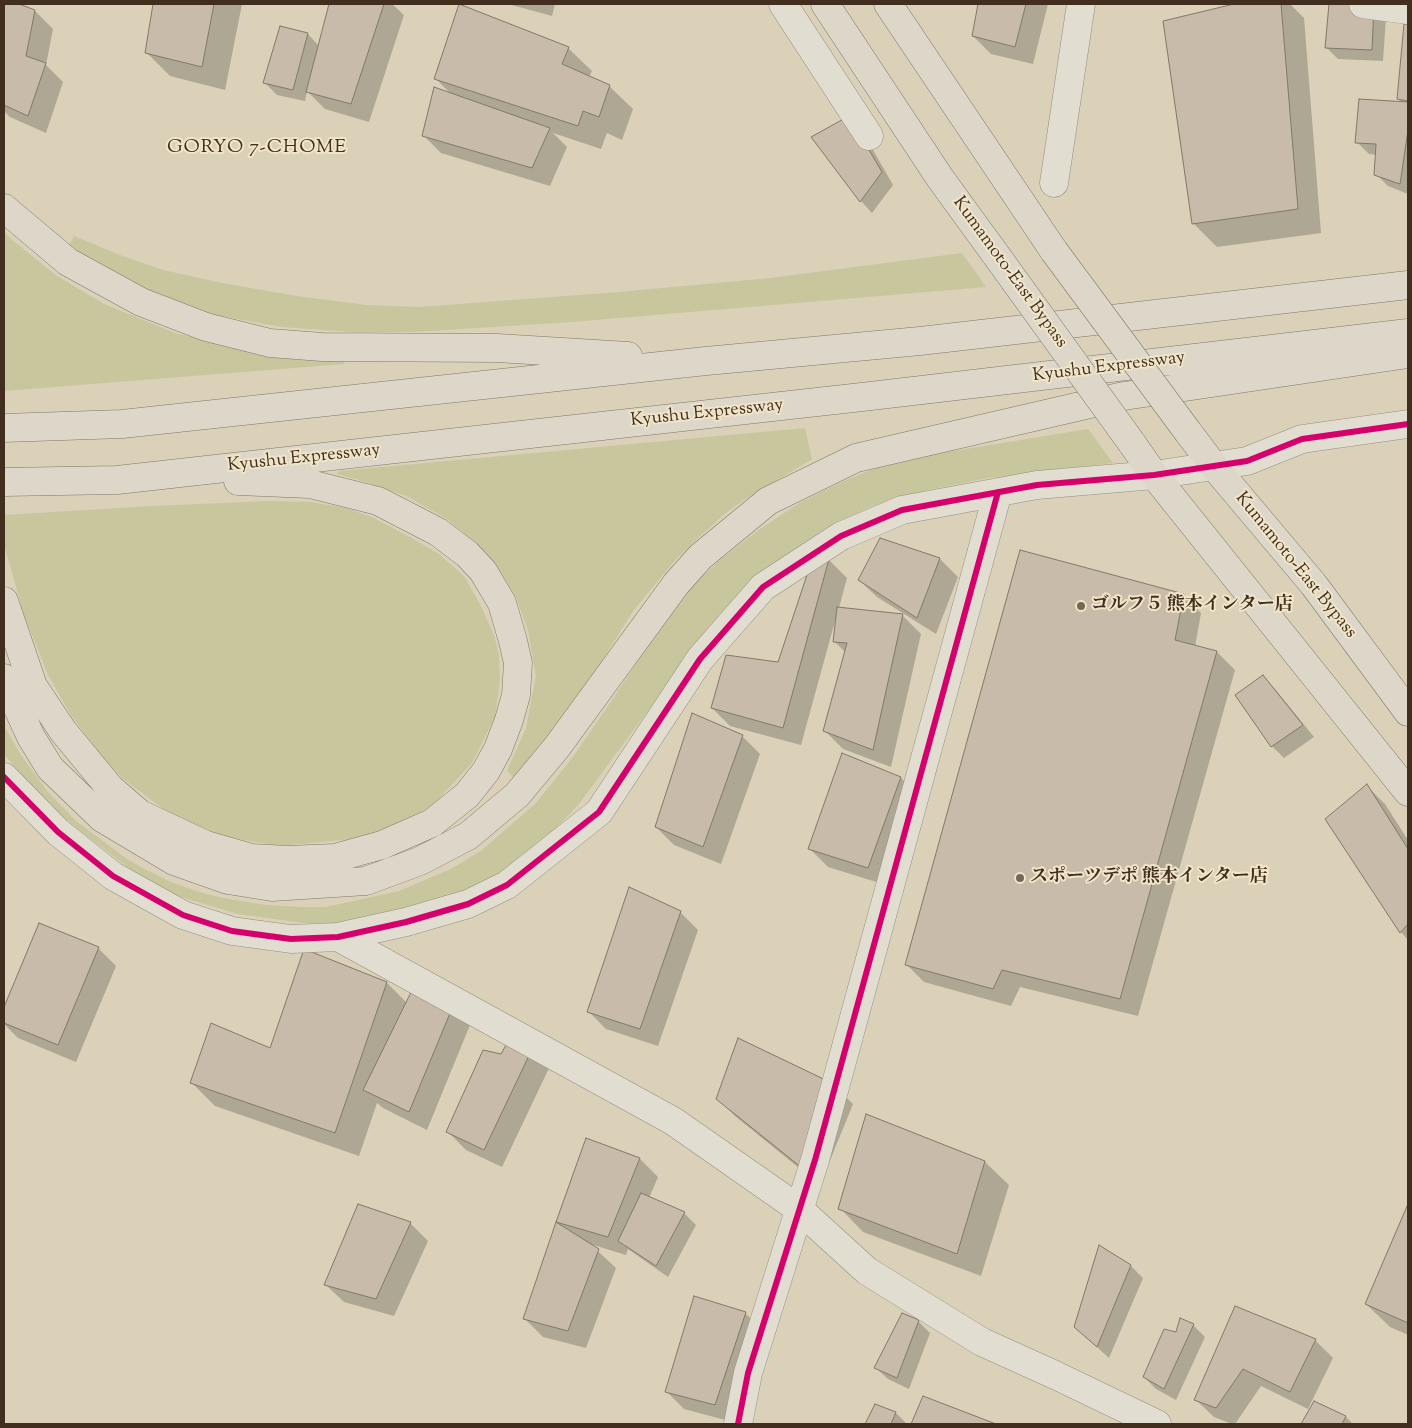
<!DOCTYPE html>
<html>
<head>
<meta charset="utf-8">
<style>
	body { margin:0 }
	#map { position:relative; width:1412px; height:1428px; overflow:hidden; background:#dad1b8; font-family:"Sorts Mill Goudy",serif }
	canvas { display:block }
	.frame { position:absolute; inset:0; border:5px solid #412e1f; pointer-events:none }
</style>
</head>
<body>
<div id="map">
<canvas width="1412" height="1428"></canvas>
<div class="frame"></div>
</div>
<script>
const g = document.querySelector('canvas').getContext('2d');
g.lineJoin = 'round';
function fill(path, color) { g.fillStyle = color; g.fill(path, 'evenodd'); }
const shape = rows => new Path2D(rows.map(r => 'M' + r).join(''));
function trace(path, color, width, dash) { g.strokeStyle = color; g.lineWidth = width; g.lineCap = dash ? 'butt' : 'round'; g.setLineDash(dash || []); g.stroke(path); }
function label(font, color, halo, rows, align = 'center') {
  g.font = font + ' "Sorts Mill Goudy","Noto Serif JP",serif'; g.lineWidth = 4; g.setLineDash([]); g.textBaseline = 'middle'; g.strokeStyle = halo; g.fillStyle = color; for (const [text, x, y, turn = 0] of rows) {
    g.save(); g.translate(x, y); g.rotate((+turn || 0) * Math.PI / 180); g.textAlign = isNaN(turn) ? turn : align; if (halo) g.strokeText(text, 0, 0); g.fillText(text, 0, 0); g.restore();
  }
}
fill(shape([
	[4,231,11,239,57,276,104,304,175,333,257,353,344,361,344,364,4,391],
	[74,236,120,255,163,270,222,283,297,296,366,305,419,307,619,292,770,278,962,253,986,287,572,322,414,332,352,332,281,327,205,313,164,299,102,269,69,245],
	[805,428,812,459,744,500,722,516,677,558,633,611,569,714,516,780,507,771,526,728,536,676,528,630,515,595,499,569,478,545,447,519,406,496,366,482,337,474,339,471],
	[1088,429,1113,463,988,478,928,490,873,506,824,529,747,584,719,615,578,805,532,853,500,875,451,900,361,923,302,923,238,914,174,895,133,871,79,830,41,797,4,754,4,726,21,755,47,791,76,821,127,859,141,867,171,882,199,892,223,898,266,905,302,907,326,907,399,891,451,869,482,850,535,804,573,757,612,700,666,618,690,588,720,560,760,529,801,502,846,480,878,467,935,454],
	[268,501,311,502,346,508,372,517,410,537,439,554,464,576,480,604,494,635,499,655,500,681,495,717,472,763,431,807,363,838,279,846,226,837,173,816,122,778,101,755,72,717,48,675,24,615,4,545,4,515,152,506]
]), '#c8c69d');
fill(shape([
	[4,4,15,4,35,11,53,29,46,65,63,82,46,133,10,117,4,111],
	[154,4,242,4,225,90,170,76,146,52],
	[330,4,392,4,404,15,369,122,325,109,307,91,305,101,277,95,265,83,308,34,319,46],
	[508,4,555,4,552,16],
	[979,4,1048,4,1033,64,991,54,973,36],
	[1239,4,1290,4,1304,18,1321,233,1217,247,1193,223,1164,22],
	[1330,4,1353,4,1386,18,1383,61,1338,59,1326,47],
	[1405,26,1408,26,1408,194,1388,186,1376,174,1377,155,1369,154,1357,142,1402,103,1398,99],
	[568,48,592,71,589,77,609,86,633,109,622,140,607,133,601,149,553,133,567,147,550,186,441,153,423,135,452,95,435,78],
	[861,129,893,185,872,213,861,201,813,138],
	[881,539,940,559,958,577,936,634,877,597,859,580],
	[829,560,847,578,839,608,903,616,921,634,891,767,843,749,825,731,845,652,834,641,837,622,835,621,801,745,730,726,712,708,779,663],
	[1183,595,1201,613,1195,647,1217,652,1235,670,1138,1016,1020,987,1011,1006,924,982,906,964],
	[1263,677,1275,689,1314,737,1284,758,1272,746],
	[742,736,760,754,721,864,674,845,656,827],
	[843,755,901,778,919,796,886,885,828,867,810,849],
	[1367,786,1385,804,1408,840,1408,940,1401,932],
	[680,912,698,930,658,1046,606,1029,588,1011],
	[40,924,98,948,116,966,76,1062,18,1038,4,1024,4,1010],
	[417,982,470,1025,427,1130,383,1108,377,1103,359,1156,215,1106,191,1082,271,1049,387,983,407,1003],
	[511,1039,551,1064,502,1167,466,1150,448,1132],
	[835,1086,853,1104,820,1185,735,1116,717,1098],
	[587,1140,640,1159,658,1177,649,1198,684,1213,696,1225,668,1277,628,1249,626,1255,590,1244,616,1268,586,1348,543,1337,525,1319],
	[985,1162,1009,1185,981,1276,863,1232,840,1208],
	[1408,1207,1408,1335,1390,1327,1366,1304],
	[410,1223,428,1241,394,1316,344,1302,326,1285],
	[1131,1266,1143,1278,1109,1358,1088,1339],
	[1236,1308,1315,1340,1333,1358,1308,1409,1261,1386,1235,1424,1232,1424,1214,1417,1196,1400],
	[745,1313,763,1331,733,1422,684,1409,666,1391],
	[918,1321,930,1333,909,1389,888,1379,876,1368],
	[1193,1325,1205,1337,1176,1400,1156,1389,1144,1377,1177,1333],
	[924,1397,993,1424,913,1424],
	[1315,1402,1346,1417,1353,1424,1303,1424],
	[875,1406,896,1413,907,1424,867,1424]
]), '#0003');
const building = shape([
	[4,4,19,4,35,10,26,56,46,63,28,116,4,105,4,4],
	[153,4,214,4,202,67,145,53,153,4],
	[329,4,384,4,351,104,306,92,329,4],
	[459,4,569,47,562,64,610,85,599,117,583,111,578,126,434,79,459,4],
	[978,4,1026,4,1015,47,972,36,978,4],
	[1234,4,1281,4,1298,209,1192,224,1163,21,1234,4],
	[1329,4,1374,5,1372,50,1325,48,1329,4],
	[1404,24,1408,24,1408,101,1397,99,1404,24],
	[280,26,308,33,293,90,263,83,280,26],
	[434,87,550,128,532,168,422,136,434,87],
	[1359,99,1408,102,1408,130,1400,184,1374,175,1376,144,1355,143,1359,99],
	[849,116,882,172,860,202,811,137,849,116],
	[880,538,940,558,917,618,858,580,880,538],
	[1020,550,1184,594,1175,640,1217,651,1120,999,1002,970,993,989,905,965,1020,550],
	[814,554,829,559,783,728,711,708,726,655,778,662,814,554],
	[837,607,903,614,873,750,823,731,847,643,833,642,837,607],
	[1263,675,1303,725,1271,747,1235,695,1263,675],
	[692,713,743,735,703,847,655,827,692,713],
	[842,753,901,777,868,868,808,849,842,753],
	[1367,784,1408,849,1408,924,1400,933,1325,819,1367,784],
	[629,887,681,911,640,1029,587,1012,629,887],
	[39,923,99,947,58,1045,4,1023,4,1007,39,923],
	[304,949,387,982,335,1133,190,1083,211,1023,270,1048,304,949],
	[417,980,453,1006,409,1112,363,1090,417,980],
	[510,1038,534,1045,484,1150,446,1132,483,1050,501,1054,510,1038],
	[738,1038,836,1085,802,1168,716,1099,738,1038],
	[866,1114,985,1161,957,1254,838,1209,866,1114],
	[586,1138,640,1158,608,1237,556,1222,586,1138],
	[641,1193,685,1212,656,1266,618,1241,641,1193],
	[358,1204,411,1222,376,1299,324,1285,358,1204],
	[1408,1204,1408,1323,1365,1304,1408,1204],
	[556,1222,599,1249,568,1331,523,1319,556,1222],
	[1099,1245,1131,1265,1097,1347,1074,1327,1099,1245],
	[694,1296,746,1312,715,1405,665,1392,694,1296],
	[1235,1306,1316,1339,1290,1392,1243,1369,1216,1408,1194,1400,1235,1306],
	[902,1313,919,1320,897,1378,874,1368,902,1313],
	[1180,1318,1194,1324,1164,1389,1143,1377,1164,1329,1176,1332,1180,1318],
	[923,1396,996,1424,911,1424,923,1396],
	[1314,1401,1346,1416,1342,1424,1301,1424,1314,1401],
	[875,1404,896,1412,891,1424,865,1424,875,1404]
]);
fill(building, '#c9bbaa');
trace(building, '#80786a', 1);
const minor = shape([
	[783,4,869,136],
	[1363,4,1408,10],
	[1054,183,1081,4],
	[4,777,58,832,113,876,183,915,232,931,291,939,338,937,406,922,468,904,507,885,599,812,700,659,763,587,841,536,902,510,1037,485,1154,475,1247,461,1302,439,1408,424],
	[338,937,673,1121,799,1209,867,1271,982,1342,1055,1375,1157,1424],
	[738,1424,748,1373,815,1160,998,492]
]);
const highway = shape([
	[825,4,940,178,996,255],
	[888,4,1054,251],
	[4,208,68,262,141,302,206,327,270,343,322,347,497,348,628,356],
	[4,428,122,424,706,361,920,341,1408,285],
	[1188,432,1213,465,1314,585,1408,712],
	[1131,442,1154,475,1408,792],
	[4,482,117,480,862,397,1408,333],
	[4,601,33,686,63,731,110,788,140,814,206,845,251,858,287,860,335,858,382,845,432,823,467,795,486,771,498,749,509,720,516,695,518,663,513,641,502,603,483,571,467,554,438,532,378,501,310,484,238,481],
	[4,678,31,737,50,768,102,818,174,861,228,880,272,887,366,881,420,861,468,836,517,795,557,747,676,584,700,557,768,501,856,458,1124,396,1408,354]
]);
trace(minor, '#968e7e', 29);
trace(highway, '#80786a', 29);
trace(minor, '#e2ddd1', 28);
trace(highway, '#ddd7c9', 28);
const highwayBridge = shape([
	[1054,251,1188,432],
	[996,255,1131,442]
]);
trace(highwayBridge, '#80786a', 29, []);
trace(highwayBridge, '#ddd7c9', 28);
trace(shape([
	[4,777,58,832,113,876,183,915,232,931,291,939,338,937,406,922,468,904,507,885,599,812,700,659,763,587,841,536,902,510,1037,485,1154,475,1247,461,1302,439,1408,424],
	[738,1424,748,1373,815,1160,998,492]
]), '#d6006c', 6);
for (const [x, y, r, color] of [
	[1081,606,5,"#776755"],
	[1020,878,5,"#776755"]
]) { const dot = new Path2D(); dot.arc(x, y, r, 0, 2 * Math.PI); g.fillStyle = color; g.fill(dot); trace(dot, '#f0e5c8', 2); }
label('18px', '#412e1f', '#f0e5c8', [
	["Kumamoto-East Bypass",1009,273,54],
	["Kyushu Expressway",1109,368,-7],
	["Kyushu Expressway",707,414,-6],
	["Kyushu Expressway",304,459,-6],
	["Kumamoto-East Bypass",1295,566,51]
]);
label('bold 18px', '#412e1f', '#f0e5c8', [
	["ゴルフ５ 熊本インター店",1091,606],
	["スポーツデポ 熊本インター店",1030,878]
], 'left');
g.letterSpacing = '1px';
label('19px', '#412e1f', '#f0e5c8', [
	["GORYO 7-CHOME",257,149]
]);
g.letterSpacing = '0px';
</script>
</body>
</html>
